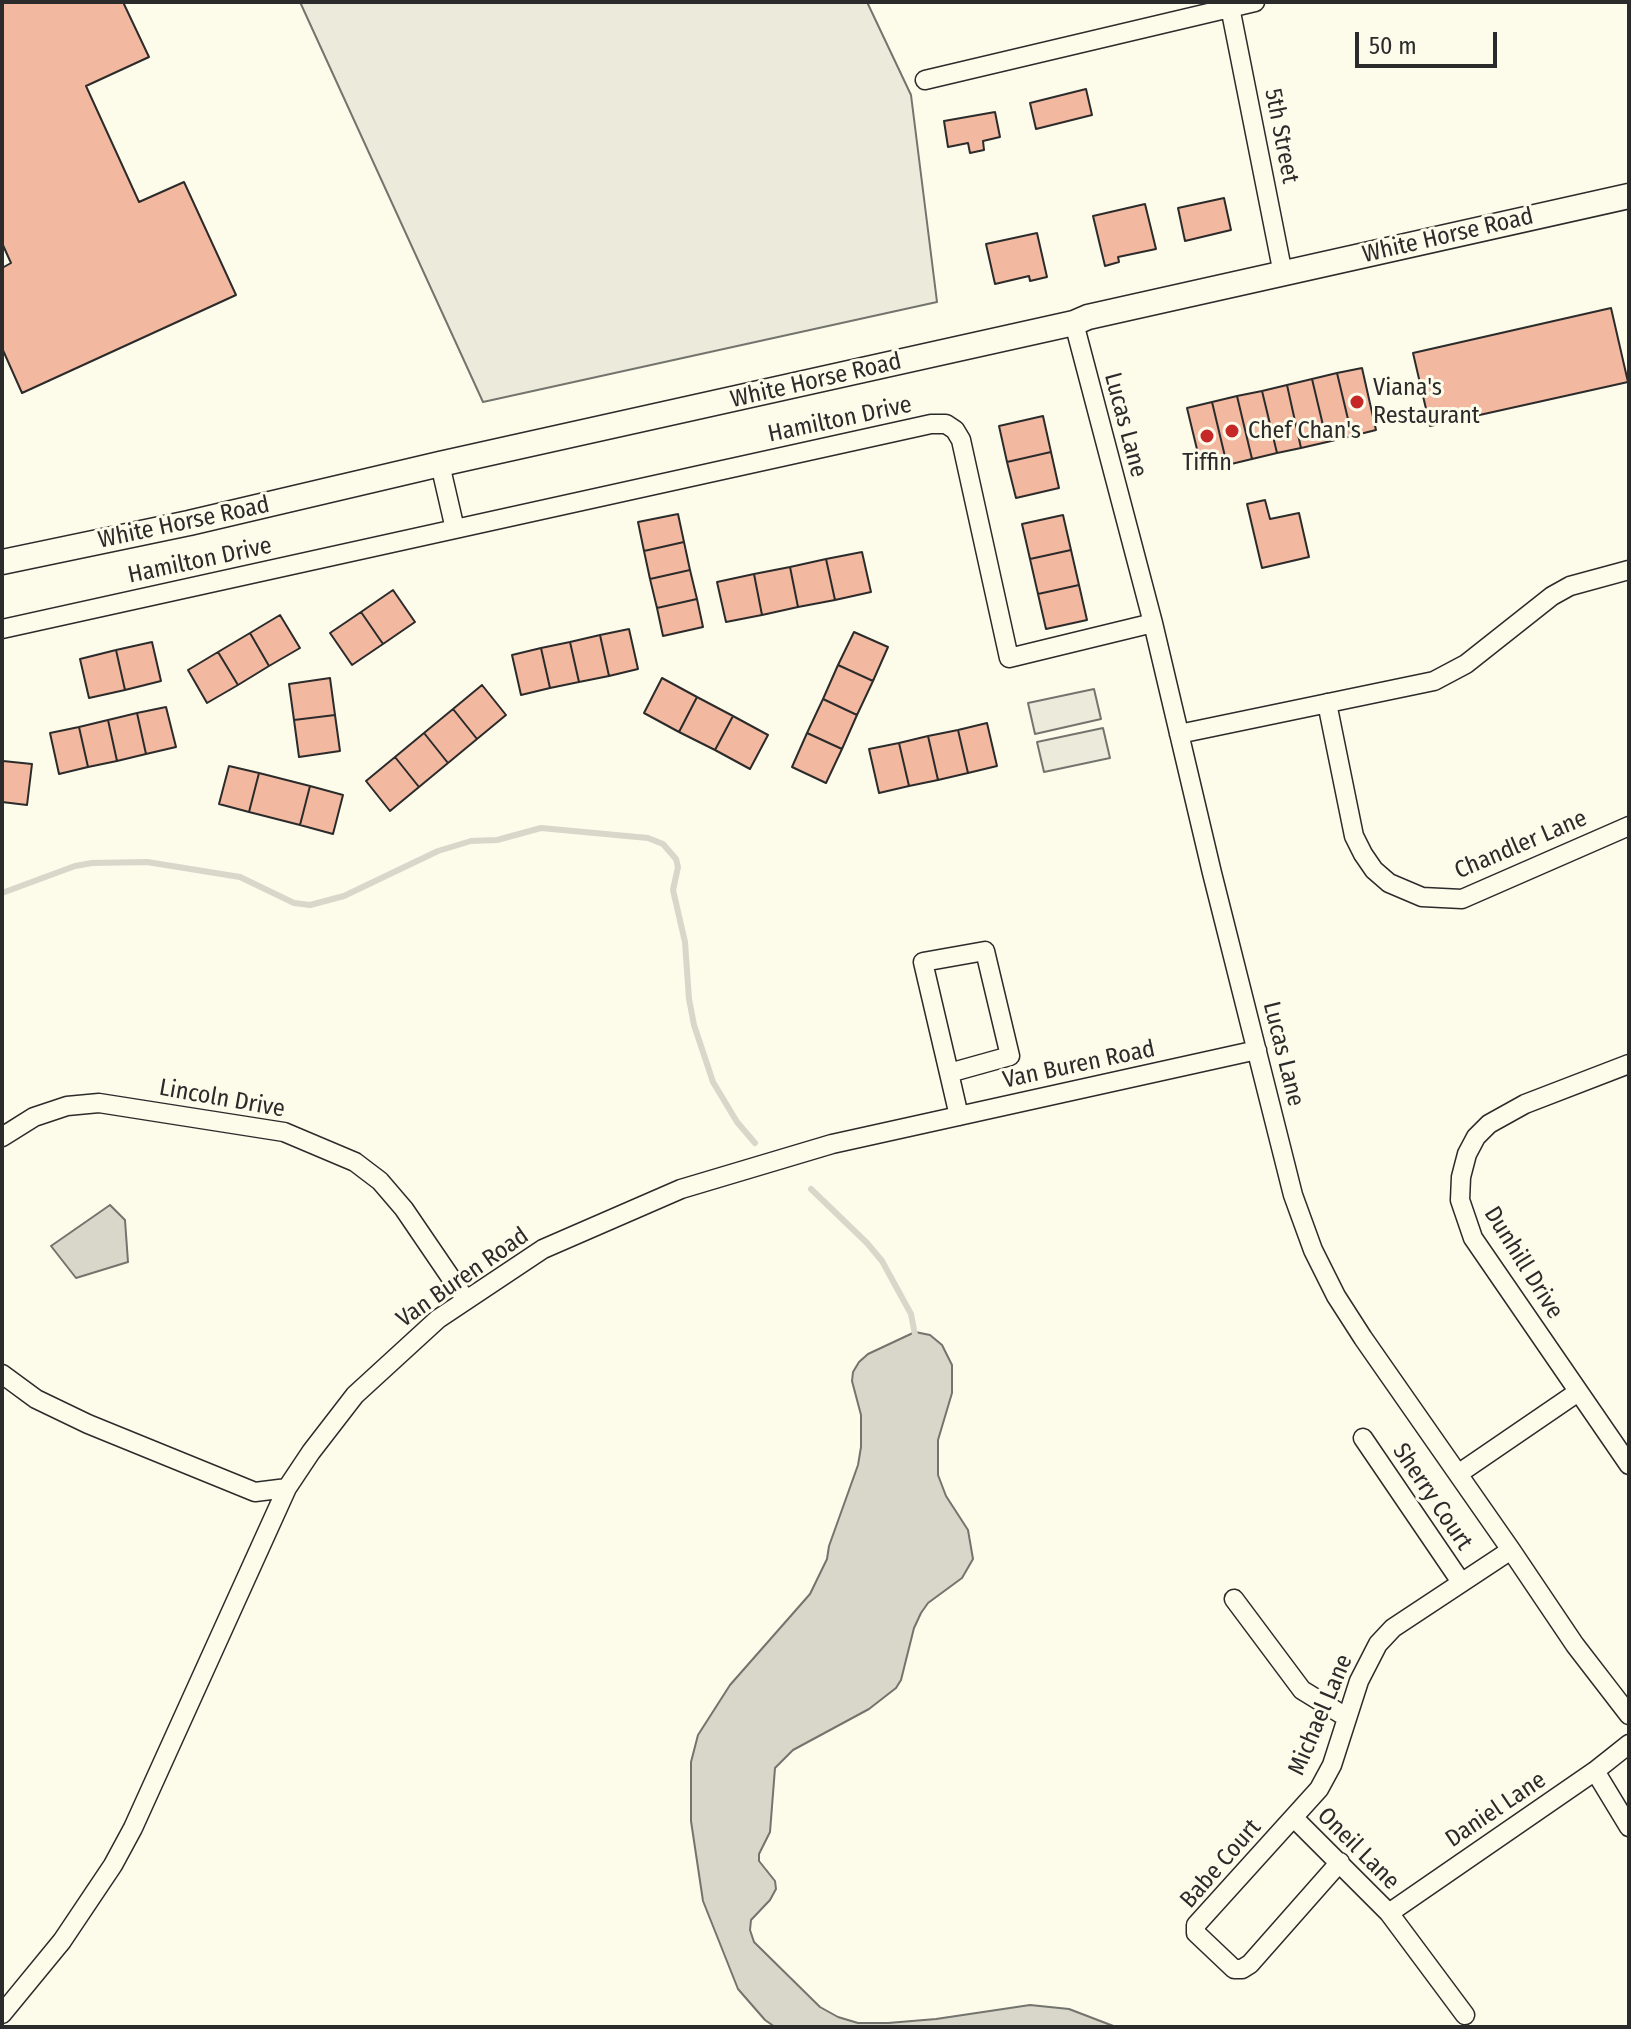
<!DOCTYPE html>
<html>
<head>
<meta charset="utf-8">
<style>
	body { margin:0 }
	#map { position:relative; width:1631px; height:2029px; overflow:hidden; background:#fdfbea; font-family:"Fira Sans Condensed",sans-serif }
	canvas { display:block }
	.frame { position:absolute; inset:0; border:4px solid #2b2b2b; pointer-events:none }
	.scale { position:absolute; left:1355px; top:32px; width:142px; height:36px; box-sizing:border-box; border:4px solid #2b2b2b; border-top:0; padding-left:10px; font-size:24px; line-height:28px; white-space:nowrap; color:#2b2b2b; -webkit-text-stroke:6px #fdfbea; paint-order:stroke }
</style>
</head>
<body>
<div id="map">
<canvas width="1631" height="2029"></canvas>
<div class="frame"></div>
<div class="scale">50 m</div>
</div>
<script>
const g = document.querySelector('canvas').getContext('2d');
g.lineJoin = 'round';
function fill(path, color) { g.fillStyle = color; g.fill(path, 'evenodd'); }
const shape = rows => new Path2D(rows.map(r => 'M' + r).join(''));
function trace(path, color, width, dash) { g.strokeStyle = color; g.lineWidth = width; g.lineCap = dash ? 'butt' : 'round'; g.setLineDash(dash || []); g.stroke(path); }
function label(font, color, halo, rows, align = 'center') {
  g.font = font + ' "Fira Sans Condensed",sans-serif'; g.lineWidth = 6; g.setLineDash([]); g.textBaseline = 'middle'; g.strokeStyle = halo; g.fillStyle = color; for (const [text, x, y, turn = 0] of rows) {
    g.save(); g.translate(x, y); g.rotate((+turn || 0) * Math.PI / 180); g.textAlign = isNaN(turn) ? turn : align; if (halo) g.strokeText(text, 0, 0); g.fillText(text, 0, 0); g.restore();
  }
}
const green = shape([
	[300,2,867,2,911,95,937,302,483,402,300,2],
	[1094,689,1101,719,1035,734,1028,703,1094,689],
	[1103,728,1110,758,1044,772,1037,742,1103,728]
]);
fill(green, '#ecebdb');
trace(green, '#74746e', 2);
const water = shape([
	[110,1205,125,1220,128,1262,76,1278,51,1246,110,1205],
	[915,1332,930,1335,942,1345,952,1365,952,1393,938,1440,938,1475,946,1496,968,1530,973,1559,962,1578,928,1603,921,1613,914,1628,901,1680,896,1688,869,1709,793,1750,775,1768,770,1832,759,1854,759,1861,775,1881,776,1889,770,1900,751,1920,750,1930,754,1942,820,2007,838,2017,858,2023,888,2023,936,2019,1030,2005,1069,2009,1116,2027,775,2027,765,2020,738,1989,703,1901,691,1821,691,1762,698,1735,730,1685,810,1594,827,1559,829,1546,858,1465,861,1447,861,1415,852,1381,853,1372,859,1362,868,1354,915,1332]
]);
fill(water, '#d8d7c9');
trace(water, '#74746e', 2);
trace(shape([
	[2,893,75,866,92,863,147,862,240,877,294,903,310,905,344,896,438,851,471,841,497,840,541,828,648,838,663,844,676,859,678,867,673,890,685,942,689,999,694,1025,713,1082,737,1122,755,1143],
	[811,1189,867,1243,882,1261,911,1314,916,1340]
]), '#d8d7c9', 6);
const building = shape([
	[2,2,123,2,149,57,86,86,139,202,184,182,236,295,22,393,2,348,2,268,11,263,2,243,2,2],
	[1086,89,1092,115,1036,129,1030,103,1086,89],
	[995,112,1000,137,983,141,984,150,970,153,968,143,948,147,944,121,995,112],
	[1224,198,1231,230,1185,241,1178,208,1224,198],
	[1145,204,1156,249,1118,257,1119,262,1105,266,1093,216,1145,204],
	[1037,233,1047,277,1030,281,1029,276,995,284,986,244,1037,233],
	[1611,308,1628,382,1430,426,1413,353,1611,308],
	[1362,368,1376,430,1352,436,1337,373,1362,368],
	[1337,373,1352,436,1327,442,1312,379,1337,373],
	[1312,379,1327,442,1301,448,1287,385,1312,379],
	[1287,385,1301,448,1277,453,1262,391,1287,385],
	[1262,391,1277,453,1252,459,1237,396,1262,391],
	[1237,396,1252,459,1227,465,1212,402,1237,396],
	[1212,402,1227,465,1202,470,1187,408,1212,402],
	[1043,416,1051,452,1007,462,999,426,1043,416],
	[1051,452,1059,488,1016,498,1007,462,1051,452],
	[1265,500,1270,519,1299,513,1309,557,1262,568,1247,504,1265,500],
	[678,514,684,542,644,551,638,522,678,514],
	[1063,515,1071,550,1030,559,1022,524,1063,515],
	[684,542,690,570,650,579,644,551,684,542],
	[1071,550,1079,585,1038,594,1030,559,1071,550],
	[862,552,871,592,835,600,826,559,862,552],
	[826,559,835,600,798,607,790,567,826,559],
	[790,567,798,607,762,615,754,574,790,567],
	[690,570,697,599,657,608,650,579,690,570],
	[754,574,762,615,726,622,717,582,754,574],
	[1079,585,1087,620,1046,629,1038,594,1079,585],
	[393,590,415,622,383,644,361,612,393,590],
	[697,599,703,627,663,636,657,608,697,599],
	[361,612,383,644,352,665,330,633,361,612],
	[280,615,300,648,269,666,250,633,280,615],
	[629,629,638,669,609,676,600,635,629,629],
	[854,632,888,647,873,681,838,665,854,632],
	[250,633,269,666,238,685,218,652,250,633],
	[600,635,609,676,579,682,570,642,600,635],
	[152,642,161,681,125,690,116,650,152,642],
	[570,642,579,682,550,688,541,648,570,642],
	[541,648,550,688,521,695,512,655,541,648],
	[116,650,125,690,89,698,80,659,116,650],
	[218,652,238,685,207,703,188,670,218,652],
	[838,665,873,681,857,715,823,699,838,665],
	[330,678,335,715,294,720,289,684,330,678],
	[662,678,697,697,679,732,644,713,662,678],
	[482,685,506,715,477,739,453,709,482,685],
	[697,697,733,716,715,750,679,732,697,697],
	[823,699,857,715,842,749,807,733,823,699],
	[166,707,176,747,146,754,137,713,166,707],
	[453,709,477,739,448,763,424,733,453,709],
	[137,713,146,754,117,761,108,720,137,713],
	[335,715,340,751,299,757,294,720,335,715],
	[733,716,768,735,750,769,715,750,733,716],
	[108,720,117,761,88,767,79,727,108,720],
	[987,723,997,766,968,773,958,730,987,723],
	[79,727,88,767,59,774,50,733,79,727],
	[958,730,968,773,938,780,928,736,958,730],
	[424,733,448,763,419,787,395,757,424,733],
	[807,733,842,749,826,783,792,767,807,733],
	[928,736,938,780,909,786,899,743,928,736],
	[899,743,909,786,879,793,869,749,899,743],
	[395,757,419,787,390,811,366,781,395,757],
	[3,761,32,764,27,805,2,802,3,761],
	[229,766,259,773,249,812,219,804,229,766],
	[259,773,310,786,300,825,249,812,259,773],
	[310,786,343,795,333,834,300,825,310,786]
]);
fill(building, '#f2b8a0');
trace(building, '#2b2b2b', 2);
const street = shape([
	[1229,2,1283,274],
	[925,80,1255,2],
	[1074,323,1153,623,1212,873,1293,1195,1313,1250,1336,1296,1363,1338,1511,1550,1575,1645,1629,1715],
	[440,464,455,529],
	[2,629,931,424,946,424,955,430,961,440,1009,658,1153,623],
	[1327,703,1354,836,1363,854,1374,870,1389,883,1422,897,1462,899,1629,826],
	[1179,734,1434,681,1466,664,1552,596,1570,586,1629,570],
	[1629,1064,1525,1104,1489,1124,1476,1137,1467,1154,1461,1177,1460,1200,1473,1238,1629,1465],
	[949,1073,1010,1056,985,951,923,962,949,1073,959,1116],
	[2,1137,34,1117,67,1106,99,1103,284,1132,355,1162,380,1181,404,1209,466,1300],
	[2,1374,36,1399,88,1424,255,1492,287,1488],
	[1363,1438,1461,1582],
	[1458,1474,1578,1392],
	[1234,1599,1302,1690,1346,1717],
	[1595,1771,1629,1827],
	[1294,1818,1389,1913,1465,2015],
	[1340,1862,1250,1964,1242,1969,1234,1969,1196,1933,1196,1925,1319,1789,1332,1765,1359,1681,1378,1644,1393,1628,1511,1550],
	[1389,1913,1595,1771,1629,1744],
	[2,2014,62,1941,113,1865,133,1828,287,1488,311,1452,355,1395,438,1319,543,1249,681,1189,832,1144,1257,1050]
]);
const secondary = shape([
	[2,562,189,523,440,464,1074,323,1088,317,1629,196]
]);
trace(street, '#2b2b2b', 21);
trace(secondary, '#2b2b2b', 27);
trace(street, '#fdfbea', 18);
trace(secondary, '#fdfbea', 24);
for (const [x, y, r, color] of [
	[1357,402,8,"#c62828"],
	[1232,431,8,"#c62828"],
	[1207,436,8,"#c62828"]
]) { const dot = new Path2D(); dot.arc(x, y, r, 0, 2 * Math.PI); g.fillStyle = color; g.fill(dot); trace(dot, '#fdfbea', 3); }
label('24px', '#2b2b2b', '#fdfbea', [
	["5th Street",1281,136,79],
	["White Horse Road",1448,236,-13],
	["White Horse Road",816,381,-13],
	["Hamilton Drive",840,420,-12],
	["Lucas Lane",1125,425,75],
	["White Horse Road",184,523,-12],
	["Hamilton Drive",200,561,-12],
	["Chandler Lane",1521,845,-23],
	["Lucas Lane",1283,1054,76],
	["Van Buren Road",1079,1065,-12],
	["Lincoln Drive",222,1099,10],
	["Dunhill Drive",1523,1263,58],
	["Van Buren Road",463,1278,-35],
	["Sherry Court",1432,1497,56],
	["Michael Lane",1321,1715,-67],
	["Daniel Lane",1496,1810,-34],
	["Oneil Lane",1358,1849,45],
	["Babe Court",1221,1864,-49]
]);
label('24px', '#2b2b2b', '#fdfbea', [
	["Viana's",1373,388],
	["Restaurant",1373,416],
	["Chef Chan's",1248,431],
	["Tiffin",1207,463,"center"]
], 'left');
</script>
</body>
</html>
